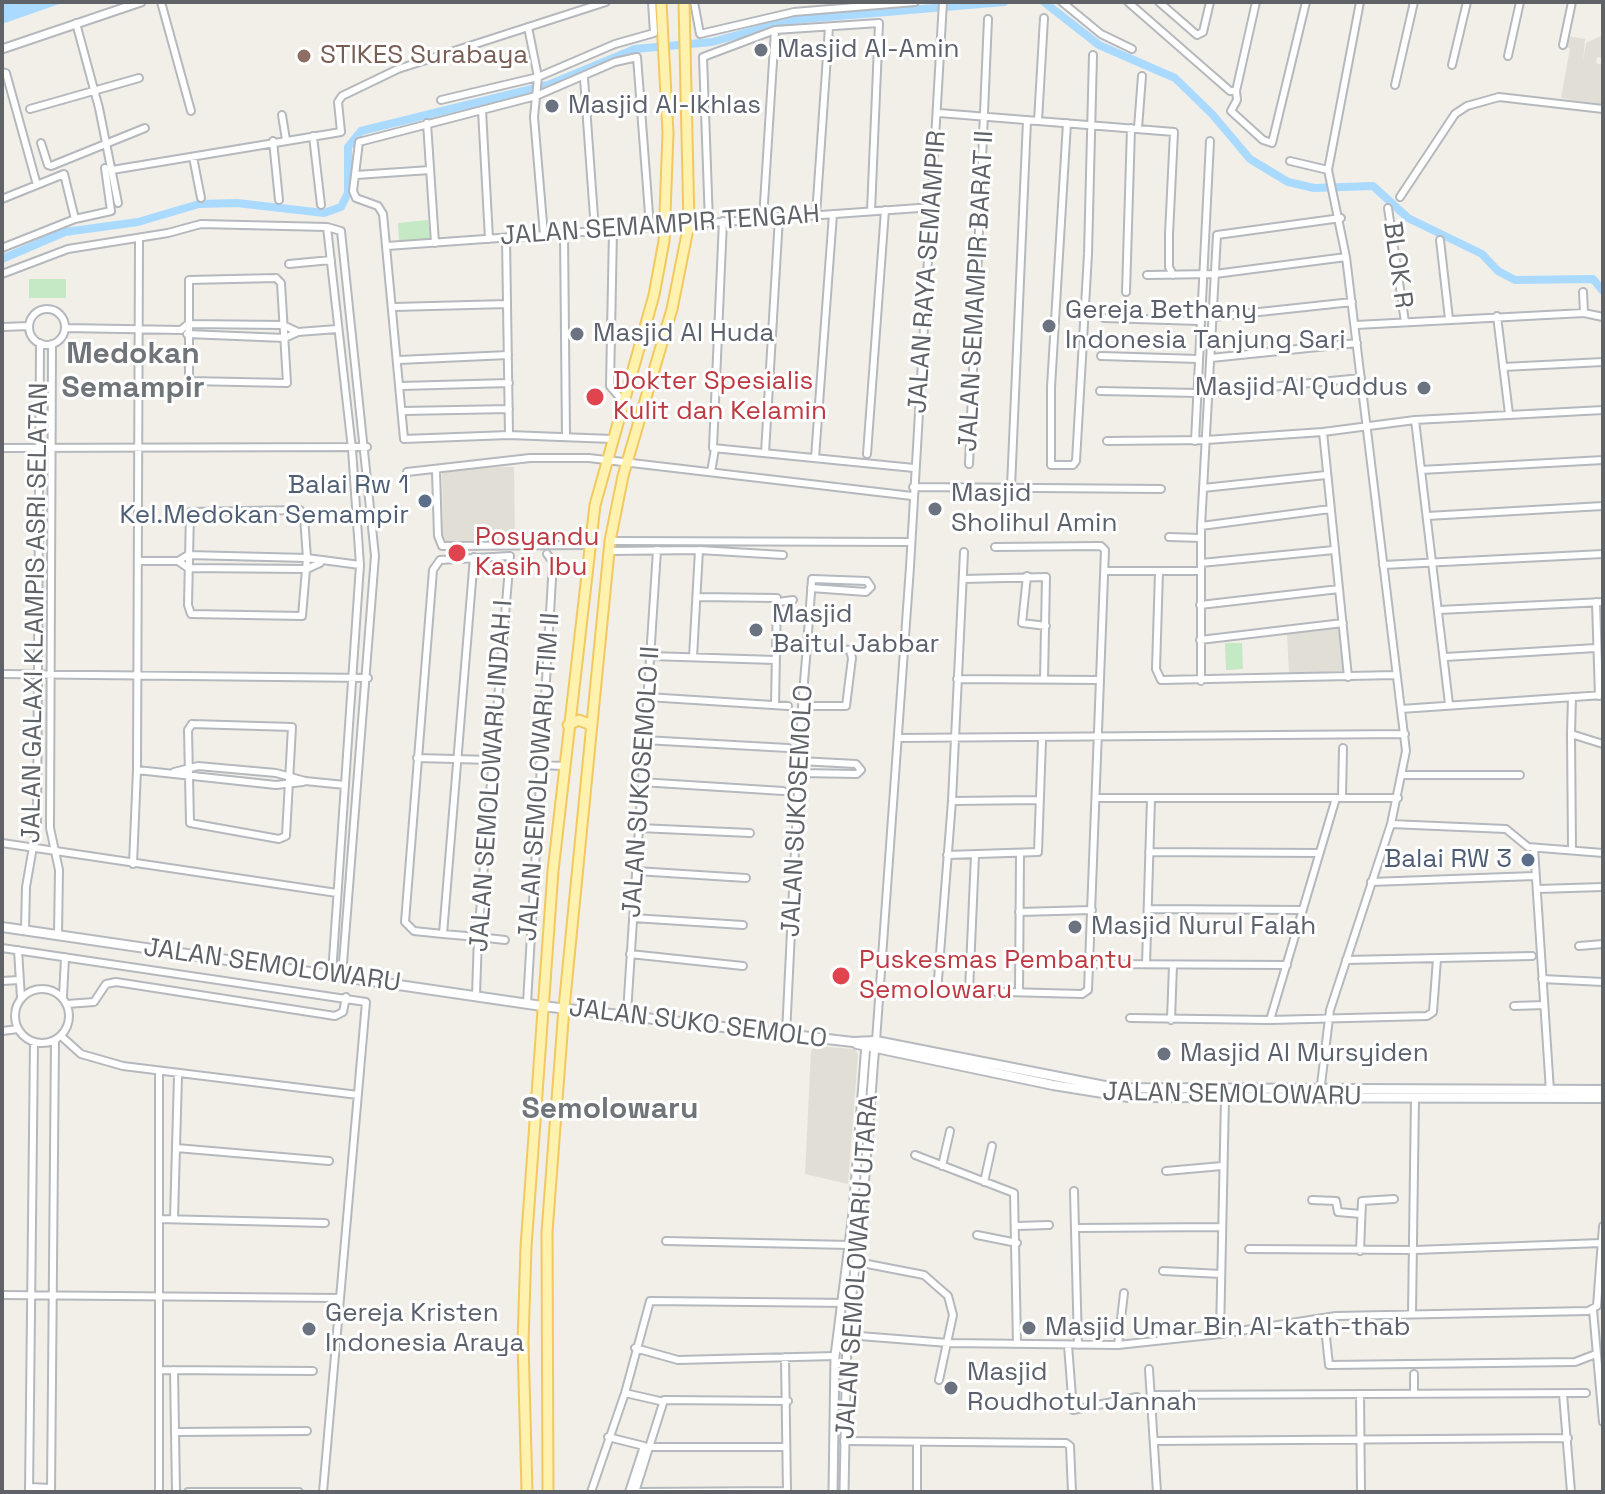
<!DOCTYPE html>
<html>
<head>
<meta charset="utf-8">
<style>
	body { margin:0 }
	#map { position:relative; width:1605px; height:1494px; overflow:hidden; background:#f1efe8; font-family:"Space Grotesk",sans-serif }
	canvas { display:block }
	.frame { position:absolute; inset:0; border:4px solid #5f6368; pointer-events:none }
</style>
</head>
<body>
<div id="map">
<canvas width="1605" height="1494"></canvas>
<div class="frame"></div>
</div>
<script>
const g = document.querySelector('canvas').getContext('2d');
g.lineJoin = 'round';
function fill(path, color) { g.fillStyle = color; g.fill(path, 'evenodd'); }
const shape = rows => new Path2D(rows.map(r => 'M' + r).join(''));
function trace(path, color, width, dash) { g.strokeStyle = color; g.lineWidth = width; g.lineCap = dash ? 'butt' : 'round'; g.setLineDash(dash || []); g.stroke(path); }
function label(font, color, halo, rows, align = 'center') {
  g.font = font + ' "Space Grotesk",sans-serif'; g.lineWidth = 6; g.setLineDash([]); g.textBaseline = 'middle'; g.strokeStyle = halo; g.fillStyle = color; for (const [text, x, y, turn = 0] of rows) {
    g.save(); g.translate(x, y); g.rotate((+turn || 0) * Math.PI / 180); g.textAlign = isNaN(turn) ? turn : align; if (halo) g.strokeText(text, 0, 0); g.fillText(text, 0, 0); g.restore();
  }
}
fill(shape([
	[1603,35,1603,58,1597,57,1596,63,1603,65,1603,105,1561,98,1570,48,1565,47,1567,36,1585,39,1583,62,1586,43],
	[514,467,515,540,443,541,442,468],
	[1340,627,1345,674,1289,675,1287,633],
	[815,1046,855,1049,858,1054,848,1184,805,1174,811,1051]
]), '#e1ded6');
fill(shape([
	[428,220,430,239,399,242,398,223],
	[29,279,66,279,66,298,29,298],
	[1225,643,1242,643,1243,669,1226,670]
]), '#c5e8c5');
fill(shape([
	[2,2,65,2,2,24]
]), '#aadaff');
trace(shape([
	[1044,2,1099,45,1175,78,1212,114,1250,159,1288,182,1314,188,1373,186,1408,218,1482,254,1498,271,1515,280,1593,279,1603,291],
	[2,259,65,232,138,222,199,204,237,203,324,213,341,207,348,193,348,147,361,131,548,85,635,49,712,42,792,20,1004,2]
]), '#aadaff', 8);
const minor = shape([
	[161,2,191,111],
	[694,2,700,34,794,12,915,2],
	[1062,2,1101,34,1132,49],
	[1128,2,1230,91,1236,91,1256,2],
	[1159,2,1197,35,1203,32,1210,2],
	[76,23,99,108,118,203],
	[528,27,538,77,534,117,544,235],
	[1563,45,1572,2],
	[1508,56,1520,2],
	[1452,65,1467,2],
	[2,72,6,73,37,185],
	[584,78,595,231],
	[1395,85,1414,2],
	[1236,91,1237,100,1231,111,1263,140,1272,143,1306,2],
	[441,100,538,77,615,44,654,33,652,2],
	[30,109,139,78],
	[482,110,489,239],
	[939,113,1174,132,1169,234,1169,267,1173,275],
	[282,115,286,140],
	[1038,121,1044,18],
	[427,123,435,243],
	[1067,123,1051,387,1051,465,1073,465,1076,461,1088,254,1093,55],
	[1138,128,1142,76],
	[313,136,321,205],
	[273,141,279,200],
	[41,143,48,165,51,166,145,128],
	[193,157,201,198],
	[1290,161,1328,170],
	[112,170,341,132,338,102,342,96,398,69,606,2],
	[356,175,430,170],
	[1400,197,1455,114,1467,106,1499,97,1603,109],
	[2,199,64,174,75,219],
	[1388,208,1405,322],
	[816,215,829,27],
	[763,219,775,30],
	[723,221,713,448,914,468],
	[709,222,703,57,775,30,879,23,871,211],
	[327,227,352,449,360,565,332,974],
	[613,230,610,386,622,400],
	[564,233,566,437],
	[506,238,509,435],
	[1440,240,1449,319],
	[387,246,933,207],
	[2,248,75,219,111,211,105,168],
	[289,264,331,260],
	[2,274,68,249,168,233,201,224,327,227,341,231,375,556,342,976],
	[1147,275,1215,274,1346,257],
	[276,278,281,283,287,383,189,381,189,280,276,278],
	[1126,292,1131,128],
	[1583,292,1584,313],
	[394,307,507,304],
	'29 327a18 18 0 1 1 36 0a18 18 0 1 1-36 0Z',
	[1497,316,1509,414],
	[1213,317,1352,302],
	[1104,318,1200,321],
	[1356,325,1584,313,1603,317],
	[2,327,29,326],
	[65,328,181,330,188,324,283,325,298,332],
	[187,334,285,338,298,332,337,329],
	[52,344,50,828,59,870,58,934],
	[1101,356,1198,359],
	[1211,358,1357,343],
	[399,360,508,355],
	[1503,367,1603,362],
	[401,386,509,383],
	[1100,391,1197,393],
	[1210,393,1361,378],
	[403,411,509,409],
	[1415,420,1449,704],
	[1323,432,1348,677],
	[612,439,509,435,404,439,383,214,378,206,356,198,353,191,359,142,536,96,615,62,637,57,650,227],
	[1107,441,1206,440,1323,432,1415,420,1603,410],
	[1195,441,1210,141],
	[2,448,367,447],
	[765,453,779,217],
	[867,454,885,210],
	[815,458,833,214],
	[969,464,988,19],
	[1421,470,1603,460],
	[436,471,438,536,442,546,588,545],
	[407,472,530,458,589,458,912,496],
	[711,472,715,449],
	[913,487,1161,489],
	[1011,487,1027,120],
	[1203,488,1326,475],
	[300,510,304,517,307,558,302,616,191,614,188,605,190,512,300,510],
	[1427,516,1603,506],
	[1201,526,1330,509],
	[1169,537,1201,538],
	[610,541,911,542],
	[609,551,699,550,783,555],
	[138,561,178,561,188,555,307,558,360,565],
	[178,561,188,568,307,569,320,563],
	[1201,563,1334,550],
	[1383,565,1603,554],
	[1105,571,1201,571],
	[1159,571,1156,669,1161,680,1396,675],
	[1027,576,1022,623,1046,626],
	[963,579,1046,577,1044,679],
	[697,597,777,598,775,705],
	[778,602,793,600],
	[1596,602,1599,696],
	[1200,605,1339,589],
	[1439,610,1603,602],
	[1200,640,1343,623],
	[650,656,775,660],
	[693,657,699,550],
	[1445,657,1596,648],
	[2,674,368,678],
	[957,679,1100,680],
	[1201,681,1201,526,1217,235,1341,218],
	[647,697,788,706],
	[1572,697,1571,734,1603,744],
	[802,706,846,706,852,658,850,650,807,646],
	[1401,709,1603,695],
	[192,724,292,727,286,836,279,839,190,823,188,730,192,724],
	[1571,734,1572,849],
	[898,738,1405,734],
	[644,740,788,748],
	[417,758,492,760],
	[539,765,564,766],
	[137,770,276,785,303,782],
	[174,772,198,766,276,773,305,781,345,785],
	[800,773,857,774,861,770,856,764,800,761],
	[1404,775,1520,775],
	[641,782,783,791],
	[1342,797,1343,748],
	[1097,798,1398,798],
	[952,801,1039,800],
	[1391,824,1506,829,1528,847,1603,853],
	[639,828,750,833],
	[2,843,337,893],
	[1534,848,1550,1091],
	[1149,852,1319,853],
	[947,855,1038,852,1042,740],
	[133,864,137,770,139,239],
	[636,871,746,878],
	[1371,882,1534,876],
	[1538,889,1603,887],
	[1148,909,1302,910],
	[1019,912,1092,910],
	[633,918,743,925],
	[25,930,26,887,37,824,40,343],
	[443,934,474,557],
	[1579,946,1603,944],
	[2,948,366,1002,323,1492],
	[18,950,21,998],
	[630,954,743,966],
	[1346,960,1532,956],
	[1090,964,1287,965],
	[1146,964,1151,799],
	[1542,979,1603,982],
	[2,981,19,980],
	'15 1016a27 27 0 1 1 54 0a27 27 0 1 1-54 0Z',
	[969,991,975,855],
	[937,992,952,801,964,552],
	[1019,992,1020,855],
	[880,994,969,991,1082,994,1088,990,1105,550,1101,546,995,547],
	[476,995,478,937,510,556,440,560,433,570,405,922,414,931,443,934,478,937,505,940],
	[63,997,65,957],
	[527,1003,553,562,547,554],
	[67,1004,94,1002,106,984,116,982,335,1016,343,1012,346,997],
	[1514,1006,1544,1005],
	[627,1013,657,550],
	[1130,1018,1270,1020,1427,1016,1433,1012,1437,959],
	[1171,1020,1173,965],
	[1270,1020,1336,798],
	[2,1031,18,1029],
	[786,1034,802,706,807,646,812,579,867,581,871,587,866,592,811,588],
	[61,1036,81,1054,123,1066,358,1095],
	[876,1041,910,567,943,2],
	[1320,1093,1330,1010,1391,824,1406,751,1346,257,1328,170,1360,2],
	[176,1148,329,1161],
	[915,1155,1014,1193,1017,1344],
	[942,1166,950,1131],
	[1166,1171,1222,1166],
	[984,1182,992,1146],
	[1074,1191,1078,1345],
	[1312,1200,1336,1201,1338,1212,1361,1214],
	[159,1219,325,1223],
	[174,1219,178,1076],
	[1017,1226,1049,1225],
	[1076,1228,1222,1227],
	[977,1235,1017,1243],
	[666,1241,850,1245],
	[1249,1249,1415,1250,1601,1243],
	[1360,1251,1362,1201,1394,1199],
	[857,1262,924,1275,948,1296,953,1315,939,1380],
	[1163,1271,1221,1274],
	[2,1295,340,1298],
	[1593,1310,1603,1422],
	[1412,1313,1415,1097],
	[1324,1318,1329,1365,1575,1362,1596,1354],
	[1220,1334,1225,1098],
	[847,1335,948,1343,1118,1345,1220,1334,1336,1316,1588,1311,1597,1306,1603,1226],
	[1068,1345,1073,1410,1137,1397],
	[1118,1345,1124,1293],
	[635,1348,678,1360,835,1356],
	[785,1357,787,1492],
	[1149,1369,1157,1492],
	[159,1370,313,1371],
	[174,1370,176,1492],
	[1414,1374,1414,1393],
	[625,1393,660,1401],
	[1360,1394,1361,1492],
	[1563,1394,1571,1492],
	[1151,1395,1586,1393],
	[176,1432,307,1431],
	[608,1437,644,1446,629,1492],
	[844,1441,1066,1443,1070,1446,1072,1492],
	[1155,1441,1568,1438],
	[648,1447,786,1447],
	[29,1487,51,1488],
	[29,1492,34,1042],
	[51,1492,55,1040],
	[159,1492,159,1073],
	[188,1492,299,1492],
	[591,1492,625,1393,650,1301,851,1303],
	[635,1492,664,1400,788,1401],
	[639,1492,787,1491],
	[917,1492,917,1442]
]);
const tertiary = shape([
	[2,49,141,2],
	[833,1492,835,1356,853,1213,866,1044],
	[844,1492,847,1335,863,1201,875,1043]
]);
const secondary = shape([
	[2,927,542,1006,853,1042,876,1041,1115,1088,1603,1090],
	[857,1044,1053,1085,1128,1097,1603,1098]
]);
const primary = shape([
	[568,725,579,720,591,725],
	[527,1492,523,1342,526,1247,553,871,595,505,654,295,664,241,668,133,661,2],
	[548,1492,547,1232,564,1008,610,541,623,476,672,309,689,224,684,2]
]);
trace(minor, '#b5b8bc', 10);
trace(tertiary, '#b5b8bc', 11);
trace(secondary, '#b6babf', 12);
trace(primary, '#f2c960', 13);
trace(minor, '#fff', 6);
trace(tertiary, '#fff', 7);
trace(secondary, '#fff', 8);
trace(primary, '#fff2af', 9);
for (const [x, y, r, color] of [
	[761,50,8,"#6b7280"],
	[304,56,8,"#8d6e63"],
	[552,106,8,"#6b7280"],
	[1049,326,8,"#6b7280"],
	[577,334,8,"#6b7280"],
	[1424,388,8,"#6b7280"],
	[595,397,10,"#e0444e"],
	[425,501,8,"#5c6f8a"],
	[935,509,8,"#6b7280"],
	[457,553,10,"#e0444e"],
	[756,630,8,"#6b7280"],
	[1528,860,8,"#5c6f8a"],
	[1075,927,8,"#6b7280"],
	[841,976,10,"#e0444e"],
	[1164,1054,8,"#6b7280"],
	[1029,1328,8,"#6b7280"],
	[309,1329,8,"#6b7280"],
	[951,1388,8,"#6b7280"]
]) { const dot = new Path2D(); dot.arc(x, y, r, 0, 2 * Math.PI); g.fillStyle = color; g.fill(dot); trace(dot, '#fff', 3); }
label('26px', '#5b616d', '#fff', [
	["Masjid Al-Amin",777,50],
	["Masjid Al-Ikhlas",568,106],
	["Gereja Bethany",1065,311],
	["Indonesia Tanjung Sari",1065,341],
	["Masjid Al Huda",593,334],
	["Masjid Al Quddus",1408,388,"right"],
	["Masjid",951,494],
	["Sholihul Amin",951,524],
	["Masjid",772,615],
	["Baitul Jabbar",772,645],
	["Masjid Nurul Falah",1091,927],
	["Masjid Al Mursyiden",1180,1054],
	["Gereja Kristen",325,1314],
	["Indonesia Araya",325,1344],
	["Masjid Umar Bin Al-kath-thab",1045,1328],
	["Masjid",967,1373],
	["Roudhotul Jannah",967,1403]
], 'left');
label('26px', '#785e54', '#fff', [
	["STIKES Surabaya",320,56]
], 'left');
label('26px', '#5f6368', '#fff', [
	["JALAN SEMAMPIR TENGAH",660,226,-4],
	["BLOK R",1397,265,82],
	["JALAN RAYA SEMAMPIR",928,272,-86],
	["JALAN SEMAMPIR BARAT II",977,291,-87],
	["JALAN GALAXI KLAMPIS ASRI SELATAN",36,613,-89],
	["JALAN SEMOLOWARU INDAH I",492,776,-86],
	["JALAN SEMOLOWARU TIM II",540,777,-86],
	["JALAN SUKOSEMOLO II",642,782,-86],
	["JALAN SUKOSEMOLO",798,811,-87],
	["JALAN SEMOLOWARU",272,966,8],
	["JALAN SUKO SEMOLO",698,1024,7],
	["JALAN SEMOLOWARU",1232,1095,1],
	["JALAN SEMOLOWARU UTARA",858,1267,-86]
]);
label('26px', '#be3a42', '#fff', [
	["Dokter Spesialis",613,382],
	["Kulit dan Kelamin",613,412],
	["Posyandu",475,538],
	["Kasih Ibu",475,568],
	["Puskesmas Pembantu",859,961],
	["Semolowaru",859,991]
], 'left');
label('26px', '#4e5e75', '#fff', [
	["Balai Rw 1",409,486],
	["Kel.Medokan Semampir",409,516],
	["Balai RW 3",1512,860]
], 'right');
label('bold 30px', '#70757a', '#fff', [
	["Medokan",133,355],
	["Semampir",133,389],
	["Semolowaru",610,1110]
]);
</script>
</body>
</html>
